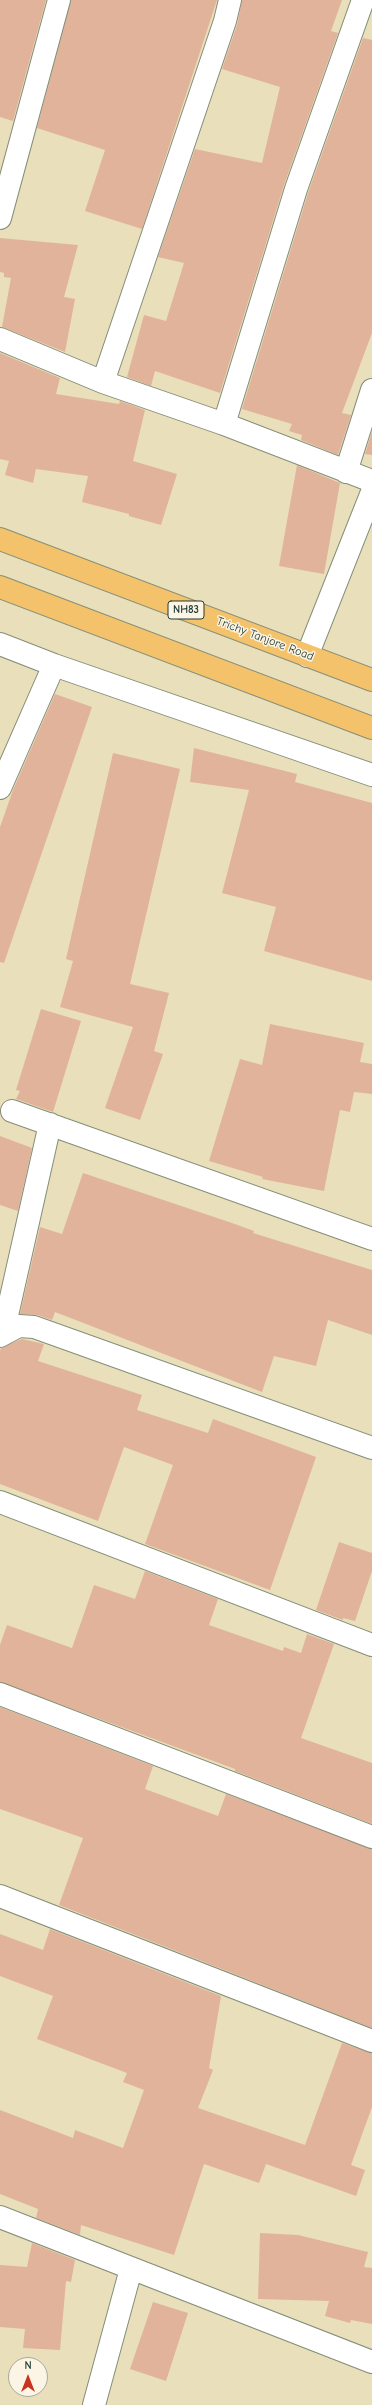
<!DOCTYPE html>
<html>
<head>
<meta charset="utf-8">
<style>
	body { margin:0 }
	#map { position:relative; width:372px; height:2405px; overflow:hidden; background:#e9dfbb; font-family:"Comic Neue",sans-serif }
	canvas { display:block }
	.north { position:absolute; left:8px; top:2357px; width:40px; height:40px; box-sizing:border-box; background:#fcf5e5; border:1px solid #a4ab9e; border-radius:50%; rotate:0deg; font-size:11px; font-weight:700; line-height:16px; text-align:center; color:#1f3d34 }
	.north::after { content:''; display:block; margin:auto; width:14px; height:18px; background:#c8321e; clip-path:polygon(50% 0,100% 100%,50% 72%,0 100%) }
</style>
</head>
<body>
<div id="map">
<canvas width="372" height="2405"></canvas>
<div class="north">N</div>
</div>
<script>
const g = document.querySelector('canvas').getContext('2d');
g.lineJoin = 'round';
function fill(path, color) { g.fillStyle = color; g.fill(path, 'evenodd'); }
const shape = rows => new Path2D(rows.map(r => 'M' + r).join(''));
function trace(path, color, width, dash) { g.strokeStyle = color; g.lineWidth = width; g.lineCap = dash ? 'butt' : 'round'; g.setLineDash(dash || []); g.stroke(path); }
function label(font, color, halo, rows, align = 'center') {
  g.font = font + ' "Comic Neue",sans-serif'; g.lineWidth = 3; g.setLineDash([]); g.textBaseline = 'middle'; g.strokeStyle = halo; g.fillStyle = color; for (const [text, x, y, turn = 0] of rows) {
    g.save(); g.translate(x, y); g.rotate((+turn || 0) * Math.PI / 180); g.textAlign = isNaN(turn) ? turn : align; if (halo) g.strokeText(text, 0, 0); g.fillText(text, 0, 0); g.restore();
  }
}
fill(shape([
	[0,0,46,0,13,121,0,117],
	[71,0,217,0,142,229,85,211,105,150,37,128],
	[242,0,342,0,331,31,338,33,284,185,220,393,155,371,151,386,127,377,144,315,166,321,184,263,158,257,195,149,262,163,280,87,222,69,237,25],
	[363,38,372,40,372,333,342,413,351,415,338,455,301,440,302,435,289,431,292,424,242,409,308,193],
	[0,238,78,245,64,297,75,299,65,352,2,327,11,278,4,277,4,273,0,272],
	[0,353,60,378,56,394,119,404,120,401,145,410,133,461,177,474,161,525,129,516,129,514,82,502,88,476,36,469,33,483,5,475,9,461,0,459],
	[372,431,372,455,365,454],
	[297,465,340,483,324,574,279,566],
	[55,694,92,707,4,963,0,962,0,827,13,790],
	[194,748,297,774,295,782,372,803,372,981,264,951,276,907,222,893,249,790,190,782],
	[113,753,180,769,130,984,169,993,154,1051,163,1054,140,1120,105,1108,133,1027,60,1007,73,961,66,959],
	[41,1009,81,1021,53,1112,16,1099,20,1091,16,1090],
	[270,1024,364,1043,360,1062,372,1064,372,1094,354,1092,350,1112,340,1110,324,1191,262,1179,263,1177,209,1161,240,1059,262,1065],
	[0,1136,32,1148,18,1211,0,1205],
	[83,1173,232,1223,254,1231,253,1233,372,1270,372,1335,328,1320,316,1366,274,1356,262,1392,55,1312,52,1320,38,1315,20,1314,40,1227,62,1234],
	[22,1339,44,1344,38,1361,142,1395,137,1410,208,1433,213,1419,316,1457,270,1590,145,1544,173,1465,124,1447,98,1521,0,1484,0,1351,1,1348],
	[339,1542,372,1553,372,1571,355,1621,343,1618,343,1620,316,1610],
	[145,1571,218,1599,209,1625,283,1651,284,1647,301,1653,307,1634,334,1644,301,1738,372,1763,372,1824,235,1771,235,1769,0,1682,0,1645,7,1625,72,1648,94,1585,135,1599],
	[0,1707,153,1766,145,1789,218,1816,226,1794,372,1849,372,2028,59,1905,83,1838,0,1809],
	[50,1929,221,1996,209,2068,213,2070,198,2108,305,2145,342,2043,372,2053,372,2107,351,2165,365,2170,356,2196,266,2164,259,2183,204,2164,174,2255,81,2225,80,2235,36,2218,38,2209,0,2194,0,2110,73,2138,75,2130,123,2148,144,2090,123,2082,127,2073,37,2039,53,1996,0,1976,0,1934,43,1950],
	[260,2233,298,2235,368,2252,364,2267,372,2268,372,2324,351,2320,350,2323,325,2316,329,2301,258,2299],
	[32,2243,75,2260,71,2282,66,2281,60,2350,23,2348,25,2329,0,2327,0,2265,27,2267],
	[153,2302,188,2313,166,2381,130,2369]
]), '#e1b39b');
const street = shape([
	[0,218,59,0],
	[0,339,103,382,224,424,372,481],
	[103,382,225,21,230,0],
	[224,424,296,189,363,0],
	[346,472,372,390],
	[0,644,54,665,372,775],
	[307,656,372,492],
	[0,788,54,665],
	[12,1111,372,1239],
	[3,1333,50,1124],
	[0,1336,19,1326,34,1327,372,1448],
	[0,1502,372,1645],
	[0,1694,372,1837],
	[0,1896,372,2041],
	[0,2217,372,2362],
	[94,2405,131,2269]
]);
const highway = shape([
	[0,539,372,680],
	[0,587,372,728]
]);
trace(street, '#848e78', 24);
trace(highway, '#848e78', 24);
trace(street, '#fff', 22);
trace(highway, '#f4c26a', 22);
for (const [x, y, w] of [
	[186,610,36]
]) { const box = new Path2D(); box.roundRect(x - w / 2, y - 9, w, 18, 3); g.fillStyle = '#fcf5e5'; g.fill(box); trace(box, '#1f3d34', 1); }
label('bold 11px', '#1f3d34', null, [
	["NH83",186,610]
]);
label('12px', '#1f3d34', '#fcf5e5', [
	["Trichy Tanjore Road",265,639,21]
]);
</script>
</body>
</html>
